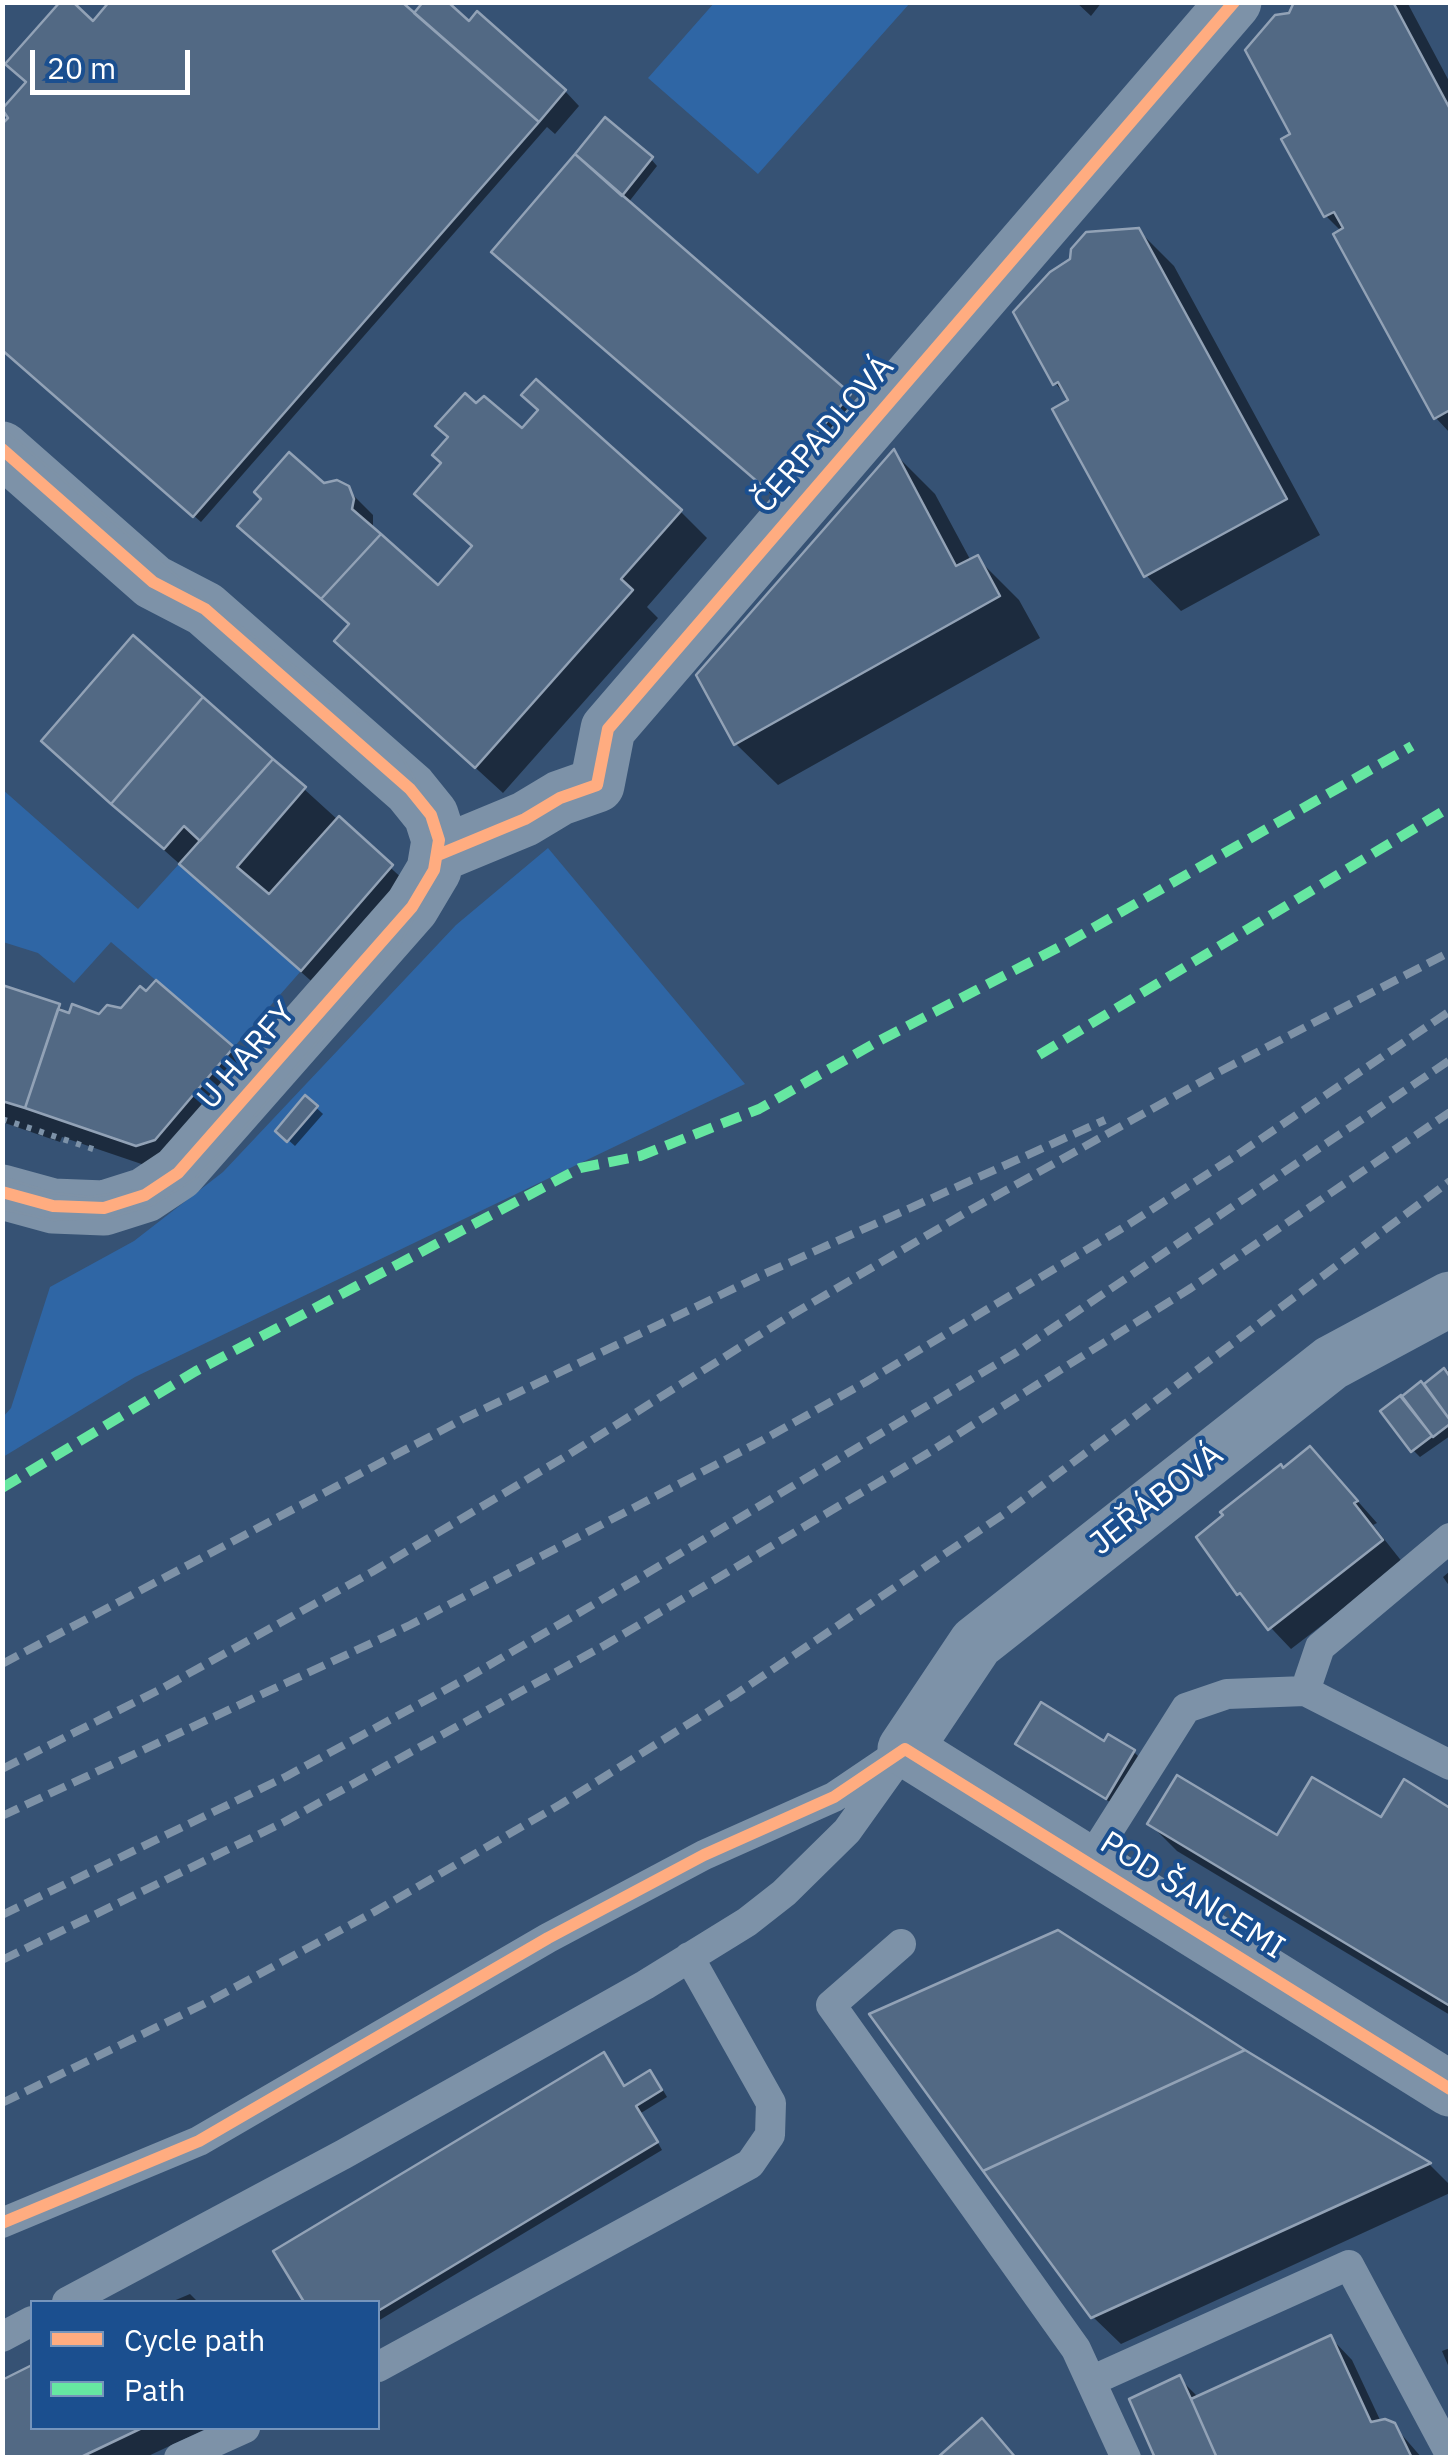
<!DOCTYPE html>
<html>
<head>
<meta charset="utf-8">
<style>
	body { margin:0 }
	#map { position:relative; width:1453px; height:2460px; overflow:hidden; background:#365274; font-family:"IBM Plex Sans",sans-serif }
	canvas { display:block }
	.frame { position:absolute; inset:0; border:5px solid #fff; pointer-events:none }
	.legend { position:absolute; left:30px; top:2300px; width:350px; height:130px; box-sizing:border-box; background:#1b4f8f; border:2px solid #7695bc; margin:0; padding:12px 18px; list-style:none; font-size:30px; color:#fff }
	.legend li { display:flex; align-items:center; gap:20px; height:50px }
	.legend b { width:50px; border:2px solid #7695bc }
	.scale { position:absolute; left:30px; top:50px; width:160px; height:45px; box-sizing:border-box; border:5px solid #fff; border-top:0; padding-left:12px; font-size:30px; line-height:35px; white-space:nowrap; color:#fff; -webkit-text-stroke:8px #1b4f8f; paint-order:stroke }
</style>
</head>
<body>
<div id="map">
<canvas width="1453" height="2460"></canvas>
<div class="frame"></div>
<ul class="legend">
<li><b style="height:12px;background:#ffac80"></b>Cycle path</li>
<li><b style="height:12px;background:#66e7a1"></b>Path</li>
</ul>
<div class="scale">20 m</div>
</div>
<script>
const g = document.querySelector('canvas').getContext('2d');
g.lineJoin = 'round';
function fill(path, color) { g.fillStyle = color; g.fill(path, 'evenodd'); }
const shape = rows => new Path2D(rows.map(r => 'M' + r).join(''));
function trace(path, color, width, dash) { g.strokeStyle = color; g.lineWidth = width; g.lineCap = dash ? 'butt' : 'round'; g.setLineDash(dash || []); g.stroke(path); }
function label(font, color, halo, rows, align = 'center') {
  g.font = font + ' "IBM Plex Sans",sans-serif'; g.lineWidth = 8; g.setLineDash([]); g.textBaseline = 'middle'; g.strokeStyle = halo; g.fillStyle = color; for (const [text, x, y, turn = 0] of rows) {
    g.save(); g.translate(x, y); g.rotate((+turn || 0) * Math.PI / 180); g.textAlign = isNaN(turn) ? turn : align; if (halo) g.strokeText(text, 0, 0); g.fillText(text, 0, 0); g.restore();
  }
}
fill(shape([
	[715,2,910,2,910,3,758,174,648,78],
	[2,789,138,909,179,864,301,971,234,1047,111,942,74,983,38,953,3,942],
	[548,848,745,1084,135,1377,3,1457,3,1417,11,1408,50,1287,134,1241,223,1172,456,925]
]), '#2f66a5');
fill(shape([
	[1076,2,1102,2,1091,16],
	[1297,2,1407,2,1450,83,1450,433,1436,418,1342,232,1326,216,1285,140,1294,135,1291,16],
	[415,16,565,91,579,106,555,134,547,127,201,522,2,347,93,24],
	[651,159,657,166,628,203,870,417,789,510,516,273],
	[1138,230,1174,266,1320,535,1181,611,1146,575,1071,401,1055,383],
	[522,432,681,512,707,538,647,607,658,618,503,793,337,641,351,625,323,485,342,484,373,515,373,530,438,589,474,548],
	[894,453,935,494,971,561,977,558,1019,600,1040,638,778,785,736,744,699,675],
	[65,762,304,789,427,901,337,1004],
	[2,988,59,1006,67,1015,232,1049,259,1076,165,1172,62,1137,60,1142,2,1122],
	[306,1098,323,1114,295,1146,278,1131],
	[1450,1368,1450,1436,1420,1457,1413,1450,1424,1387],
	[1284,1471,1331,1471,1377,1523,1373,1525,1403,1563,1291,1649,1239,1594,1199,1537],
	[1450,1571,1450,1587,1443,1577],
	[1019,1744,1134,1752,1140,1758,1113,1804],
	[1404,1783,1450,1811,1450,2015,1177,1851,1150,1824,1278,1839,1381,1821],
	[603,2055,626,2088,650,2073,657,2080,667,2097,641,2113,662,2150,378,2321,378,2302,307,2302,277,2252],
	[1288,2081,1430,2165,1450,2185,1450,2193,1121,2344,1093,2317],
	[190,2294,198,2302,171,2302],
	[1331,2338,1352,2360,1381,2422,1396,2428,1422,2458,1158,2458,1179,2378,1199,2398],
	[1450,2348,1450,2370,1442,2351],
	[32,2368,32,2428,208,2428,144,2458,2,2458,2,2382]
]), '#0007');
const building = shape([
	[60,2,73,2,93,21,109,2,402,2,539,122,193,517,2,350,2,124,8,118,2,109,26,82,5,64,60,2],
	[423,2,448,2,469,21,477,11,566,90,539,122,414,13,423,2],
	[1294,2,1393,2,1450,109,1450,410,1434,419,1333,234,1343,228,1334,212,1324,217,1281,139,1290,134,1245,50,1275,15,1289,13,1294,2],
	[605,117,653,157,622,196,575,154,605,117],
	[575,154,851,394,767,490,491,252,575,154],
	[1139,228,1287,499,1144,577,1052,409,1068,400,1058,382,1053,385,1013,312,1050,272,1070,259,1071,249,1086,232,1139,228],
	[536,379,682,510,621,579,633,590,475,768,334,641,349,624,321,599,381,534,438,585,472,546,414,494,441,463,432,455,448,437,435,426,465,393,476,403,484,396,522,428,538,410,521,395,536,379],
	[894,449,956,566,978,555,1000,596,734,745,696,675,894,449],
	[289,452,324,483,337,480,349,486,354,499,352,509,381,534,321,599,237,526,261,499,254,492,289,452],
	[133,635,203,697,111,804,41,741,133,635],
	[203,697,273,759,200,841,184,826,164,849,111,804,203,697],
	[273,759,306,787,237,867,269,894,339,816,393,865,301,971,179,864,273,759],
	[156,980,234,1047,155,1140,136,1146,25,1108,58,1009,69,1013,72,1004,99,1014,107,1005,121,1008,140,986,146,991,156,980],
	[2,985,60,1004,25,1108,2,1101,2,985],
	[305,1095,318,1106,287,1142,275,1131,305,1095],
	[1444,1368,1450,1377,1450,1420,1424,1384,1444,1368],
	[1421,1381,1450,1420,1450,1424,1433,1437,1401,1397,1421,1381],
	[1401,1395,1432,1436,1411,1452,1380,1411,1401,1395],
	[1310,1446,1358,1501,1354,1503,1383,1540,1268,1630,1240,1593,1237,1595,1196,1537,1223,1515,1220,1512,1281,1464,1283,1468,1310,1446],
	[1041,1702,1104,1741,1108,1734,1135,1750,1106,1799,1015,1744,1041,1702],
	[1177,1775,1277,1835,1312,1777,1381,1817,1404,1779,1450,1808,1450,2006,1147,1824,1177,1775],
	[1058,1930,1245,2050,983,2171,869,2014,1058,1930],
	[1245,2050,1431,2163,1091,2318,983,2171,1245,2050],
	[604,2052,624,2086,650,2070,662,2090,636,2106,658,2142,378,2311,378,2302,304,2302,273,2251,604,2052],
	[1331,2335,1371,2422,1385,2419,1395,2423,1412,2458,1217,2458,1191,2399,1331,2335],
	[32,2365,32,2428,142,2428,79,2458,2,2458,2,2380,32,2365],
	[1180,2375,1191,2399,1217,2458,1155,2458,1129,2399,1180,2375],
	[982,2418,1016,2458,937,2458,982,2418]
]);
fill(building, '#526984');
trace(building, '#92a2b6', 2.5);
trace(shape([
	[2,1119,96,1150]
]), '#7d92a8', 6, [5, 8]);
trace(shape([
	[1305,1691,1320,1647,1450,1538],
	[1088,1863,1186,1708,1227,1694,1305,1691,1450,1765],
	[901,1944,831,2005,1076,2349,1126,2458],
	[2,2223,199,2141,548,1938,704,1855,834,1797,905,1749],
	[67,2302,344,2154,645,1985,747,1922,784,1893,847,1831,892,1768],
	[2,2337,32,2321],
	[378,2367,750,2164,770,2135,771,2103,689,1957],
	[1091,2381,1349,2265,1450,2454],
	[179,2458,245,2428]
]), '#7d92a8', 30);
trace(shape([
	[2,449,153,582,205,609,410,789,431,815,439,840,434,870,412,907,178,1173,145,1195,104,1208,53,1206,2,1192],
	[438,855,525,819,560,798,597,785,608,729,1234,2],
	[1450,1299,1331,1363,976,1643,905,1749,1450,2089]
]), '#7d92a8', 55);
trace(shape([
	[2,428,206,601,380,730,400,753,421,791,432,848,428,883,422,902,401,942,255,1116,196,1178,152,1205,112,1217,52,1220,2,1209],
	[2,1177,52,1193,90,1197,147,1189,181,1175]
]), '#7e92a7', 2.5);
trace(shape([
	[2,1664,463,1419,764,1274,1105,1120],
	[2,1769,159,1690,372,1572,568,1455,793,1314,965,1213,1213,1075,1450,952],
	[2,1816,410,1625,763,1440,866,1382,1126,1226,1240,1153,1450,1011],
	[2,1915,287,1776,467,1678,639,1578,1017,1352,1450,1060],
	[2,1960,284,1822,605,1645,928,1453,1191,1288,1450,1112],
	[2,2103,206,2003,374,1912,561,1804,736,1694,1004,1514,1450,1181]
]), '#7e92a7', 8, [18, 8]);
trace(shape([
	[1039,1055,1450,807],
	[2,1488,196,1371,580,1168,640,1156,759,1109,875,1043,1065,944,1412,746]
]), '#66e7a1', 10, [20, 10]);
trace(shape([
	[2,449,153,582,205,609,410,789,431,815,439,840,434,870,412,907,178,1173,145,1195,104,1208,53,1206,2,1192],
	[438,855,525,819,560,798,597,785,608,729,1234,2],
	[2,2223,199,2141,548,1938,704,1855,834,1797,905,1749,1450,2089]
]), '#ffac80', 12);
label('32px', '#fff', '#1b4f8f', [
	["ČERPADLOVÁ",824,435,-49],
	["U HARFY",247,1056,-49],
	["JEŘÁBOVÁ",1157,1500,-38],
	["POD ŠANCEMI",1192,1896,32]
]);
</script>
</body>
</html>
